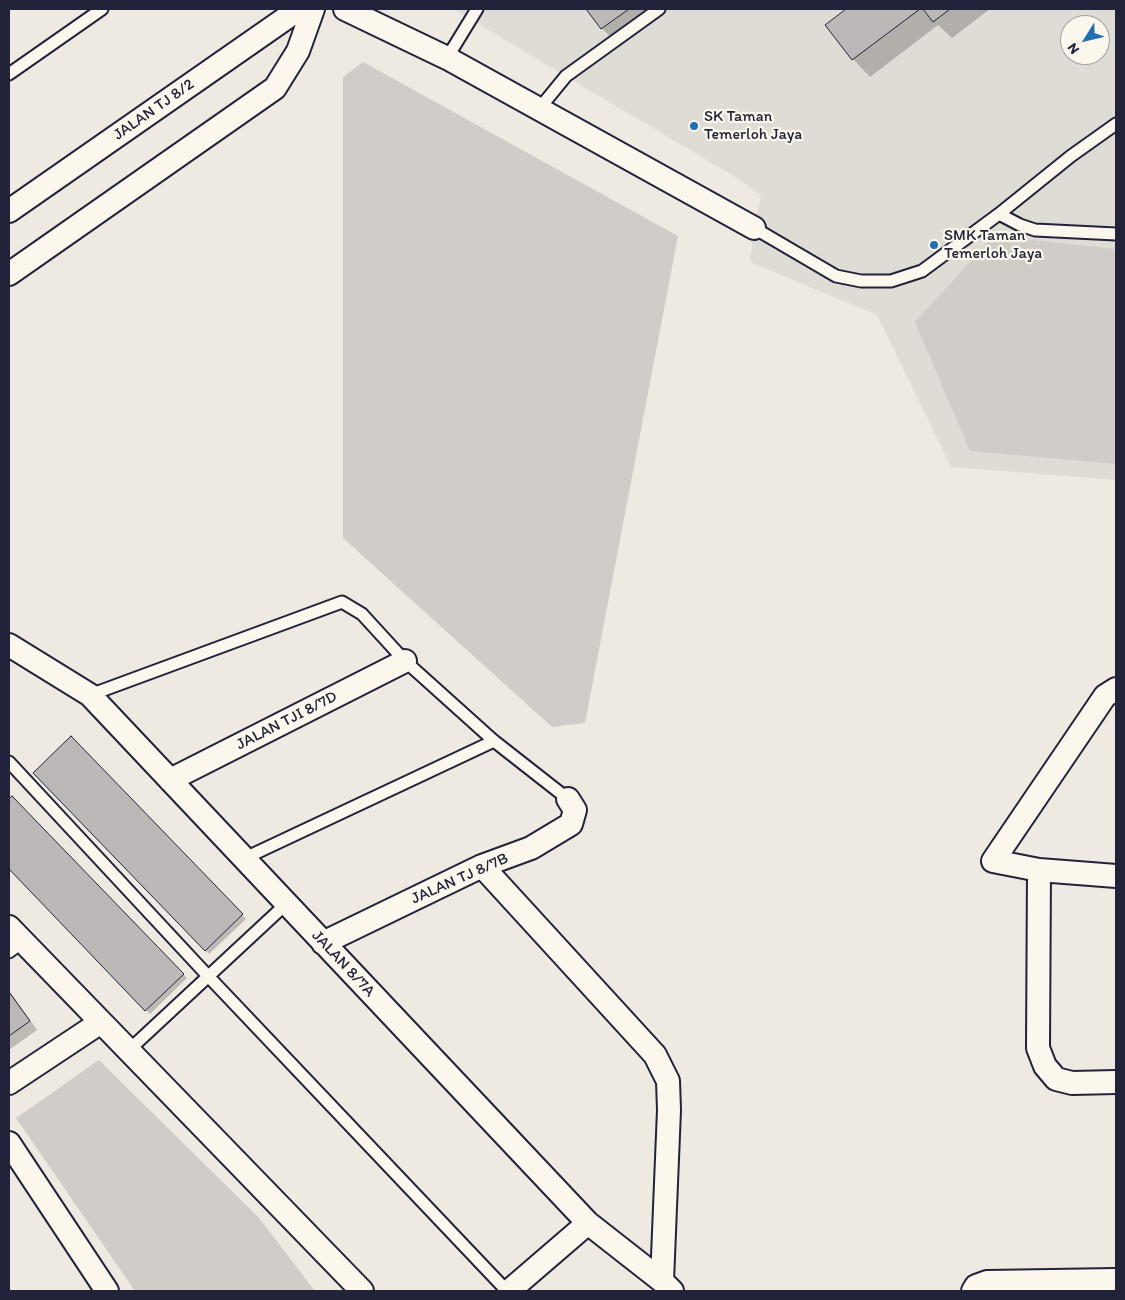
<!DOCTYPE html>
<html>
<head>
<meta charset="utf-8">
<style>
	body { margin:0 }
	#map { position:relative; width:1125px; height:1300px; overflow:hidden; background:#eeeae2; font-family:Itim,sans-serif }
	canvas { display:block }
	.frame { position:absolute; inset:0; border:10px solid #22223b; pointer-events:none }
	.north { position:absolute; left:1060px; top:15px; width:50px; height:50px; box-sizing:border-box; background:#fbf7ec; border:1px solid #a4a2a5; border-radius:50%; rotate:234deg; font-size:14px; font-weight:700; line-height:20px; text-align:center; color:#22223b }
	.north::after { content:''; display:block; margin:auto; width:18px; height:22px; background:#1f6fb2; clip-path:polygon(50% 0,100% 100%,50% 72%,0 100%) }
</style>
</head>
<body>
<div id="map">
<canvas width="1125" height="1300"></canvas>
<div class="frame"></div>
<div class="north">N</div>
</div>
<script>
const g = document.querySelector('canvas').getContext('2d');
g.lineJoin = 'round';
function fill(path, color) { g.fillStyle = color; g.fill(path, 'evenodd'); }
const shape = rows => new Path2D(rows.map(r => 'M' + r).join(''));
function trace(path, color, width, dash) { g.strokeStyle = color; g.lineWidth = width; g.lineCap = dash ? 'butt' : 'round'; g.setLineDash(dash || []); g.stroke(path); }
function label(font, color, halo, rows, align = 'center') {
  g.font = font + ' Itim,sans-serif'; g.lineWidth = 4.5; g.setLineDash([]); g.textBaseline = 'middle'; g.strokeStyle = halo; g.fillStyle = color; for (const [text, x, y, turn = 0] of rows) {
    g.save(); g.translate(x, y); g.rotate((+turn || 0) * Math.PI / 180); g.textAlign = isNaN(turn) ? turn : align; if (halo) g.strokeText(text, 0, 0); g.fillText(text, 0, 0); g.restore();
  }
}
fill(shape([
	[453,9,1116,9,1116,480,951,467,877,315,750,262,754,228,761,195,732,175],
	[1070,25,1100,25,1100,55,1070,55]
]), '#dfdbd5');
fill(shape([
	[363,62,678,236,585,723,552,727,343,538,343,77],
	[994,236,1116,249,1116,464,970,451,915,322],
	[99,1060,259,1218,315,1291,135,1291,16,1118]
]), '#d0cdc9');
fill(shape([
	[588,9,645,9,650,16,615,42,602,28],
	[848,9,990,9,952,38,938,25,870,77,853,59,827,25],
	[71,738,246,919,209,954,34,773],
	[12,798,187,978,150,1014,9,867,9,801],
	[9,990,37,1030,9,1050]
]), '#0003');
const building = shape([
	[586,9,629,9,601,29,586,9],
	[846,9,920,9,852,60,825,25,846,9],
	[923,9,950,9,933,22,923,9],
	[71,736,243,914,205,951,33,773,71,736],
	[12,796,184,974,145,1011,9,869,9,799,12,796],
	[9,992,30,1021,9,1036,9,992]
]);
fill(building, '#bcb8b8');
trace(building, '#22223b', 1);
const service = shape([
	[447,58,477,9],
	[9,74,102,9],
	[539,109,566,76,659,9],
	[999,214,1020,225,1035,230,1116,234],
	[754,228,836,276,861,281,891,281,922,271,999,214,1071,156,1116,124],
	[90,695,342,602,362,614,405,661,494,741,568,799],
	[9,762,208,976,507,1291],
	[243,859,494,741],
	[9,952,24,941],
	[129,1050,286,904]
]);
const minor = shape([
	[345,9,447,58,754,228],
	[9,211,299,9],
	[9,274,275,88,298,51,313,9],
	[9,645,90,695,588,1223,662,1281,672,1291],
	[1116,689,1105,696,993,861,1039,870,1116,876],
	[170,780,405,661],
	[482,866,655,1055,668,1081,669,1110,662,1281],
	[1039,870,1038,1048,1045,1066,1056,1079,1072,1083,1116,1082],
	[9,927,362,1291],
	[323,943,482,866,531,848,571,824,575,810,568,799],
	[9,1083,101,1022],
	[9,1143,107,1291],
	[509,1291,588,1223],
	[973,1291,976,1286,987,1282,1116,1280]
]);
trace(service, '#22223b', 15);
trace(minor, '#22223b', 26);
trace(service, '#fbf7ec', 11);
trace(minor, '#fbf7ec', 22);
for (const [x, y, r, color] of [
	[694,126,5,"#1f6fb2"],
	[934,245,5,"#1f6fb2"]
]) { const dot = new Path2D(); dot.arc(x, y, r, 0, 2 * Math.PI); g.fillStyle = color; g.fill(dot); trace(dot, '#fbf7ec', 2); }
label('16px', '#22223b', '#fbf7ec', [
	["JALAN TJ 8/2",154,110,-35],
	["JALAN TJI 8/7D",287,721,-27],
	["JALAN TJ 8/7B",460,879,-24],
	["JALAN 8/7A",343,964,47]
]);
label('16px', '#22223b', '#fbf7ec', [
	["SK Taman",704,117],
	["Temerloh Jaya",704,135],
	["SMK Taman",944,236],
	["Temerloh Jaya",944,254]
], 'left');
</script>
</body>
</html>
